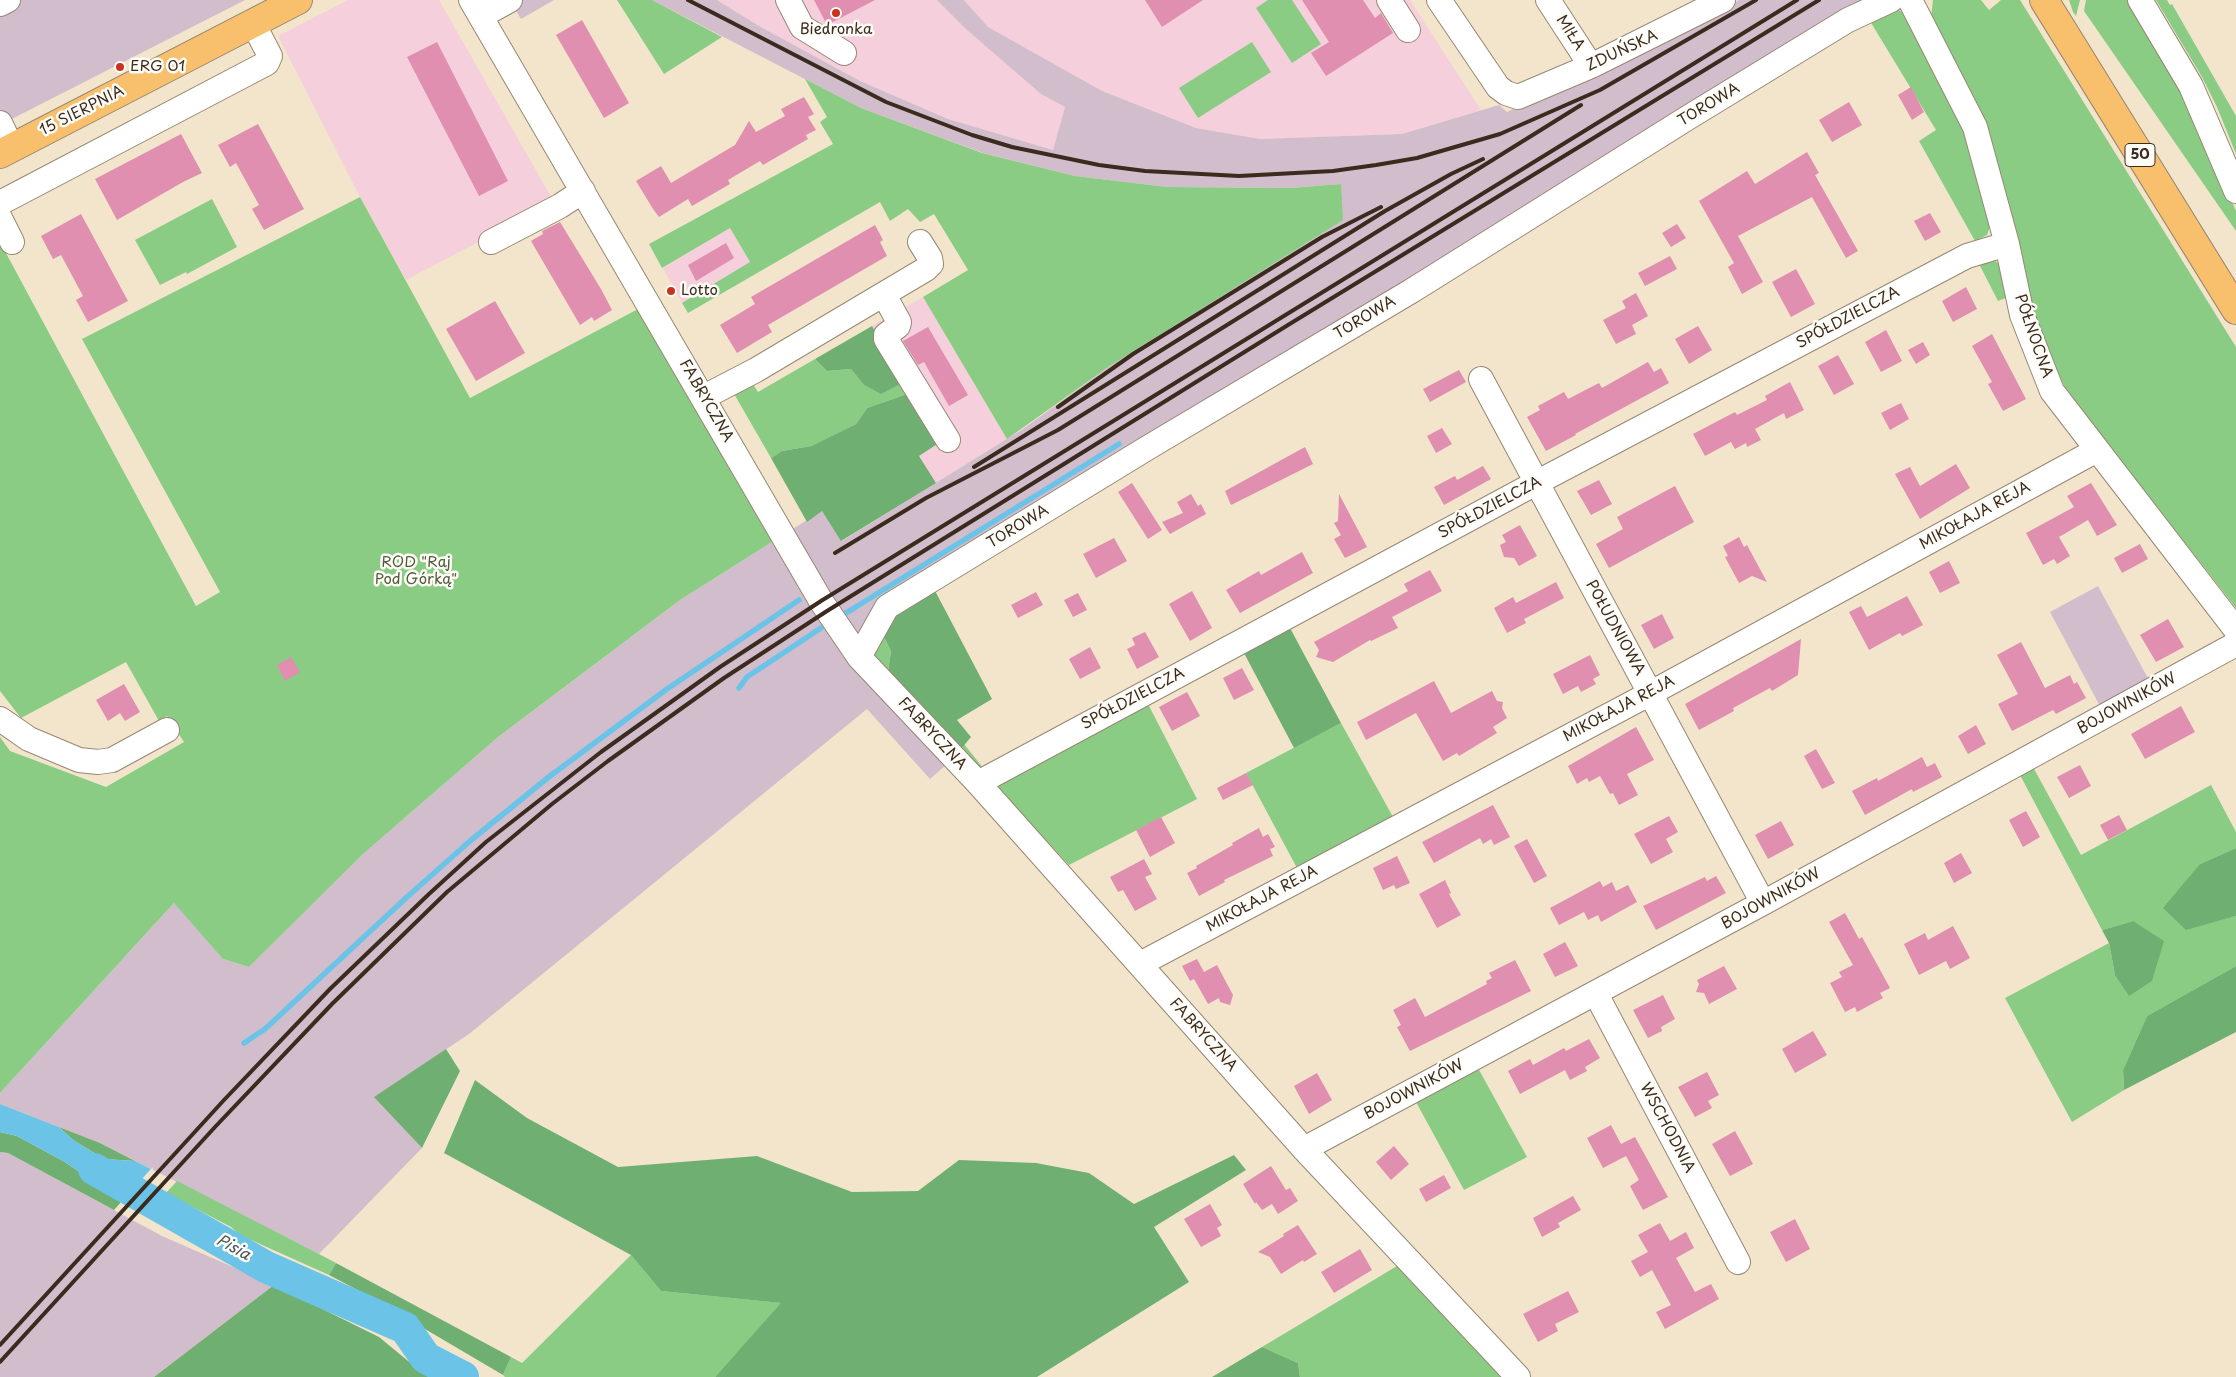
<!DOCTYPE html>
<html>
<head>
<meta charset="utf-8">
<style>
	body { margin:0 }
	canvas { display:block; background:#f2e5cb }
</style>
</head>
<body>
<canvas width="2236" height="1377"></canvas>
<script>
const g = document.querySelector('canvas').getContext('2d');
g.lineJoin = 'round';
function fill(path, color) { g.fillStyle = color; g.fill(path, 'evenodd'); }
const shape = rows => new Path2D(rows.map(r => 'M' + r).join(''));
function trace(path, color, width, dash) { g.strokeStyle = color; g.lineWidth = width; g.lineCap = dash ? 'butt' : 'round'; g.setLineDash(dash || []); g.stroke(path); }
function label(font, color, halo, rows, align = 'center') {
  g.font = font + ' "Playpen Sans",sans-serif'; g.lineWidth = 5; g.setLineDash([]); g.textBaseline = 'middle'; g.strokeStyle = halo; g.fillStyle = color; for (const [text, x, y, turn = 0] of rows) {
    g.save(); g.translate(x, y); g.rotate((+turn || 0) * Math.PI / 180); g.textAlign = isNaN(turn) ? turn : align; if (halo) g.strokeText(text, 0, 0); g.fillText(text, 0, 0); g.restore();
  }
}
fill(shape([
	[348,0,439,0,554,202,406,280,360,197,278,36],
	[717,0,937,0,967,30,1041,94,1065,107,1053,150,948,119,860,81,759,26],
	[964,0,1410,0,1481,110,1402,134,1260,139,1196,128,1102,91,1080,79,988,27],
	[730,228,750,263,682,303,663,268],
	[923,297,1007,439,936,483,919,456,939,443,872,326]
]), '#f5cfdb');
fill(shape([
	[0,0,245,0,0,125],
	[510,0,554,0,521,19],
	[652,0,717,0,759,26,860,81,948,119,1053,150,1065,107,1041,94,967,30,937,0,964,0,988,27,1102,91,1196,128,1260,139,1402,134,1499,105,1507,112,1640,51,1739,0,1869,0,857,636,791,530,822,511,842,541,1023,429,1111,365,1341,184,1291,188,1167,187,1075,176,983,153,861,108],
	[775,540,801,591,835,642,947,764,930,779,867,709,469,1034,375,1097,422,1148,319,1254,100,1143,0,1104,0,1093,175,902,223,959,249,967,363,854,498,737,680,600],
	[2098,586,2150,682,2101,708,2050,612],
	[0,1152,8,1153,162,1236,274,1285,154,1377,0,1377]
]), '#d1bdcc');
fill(shape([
	[617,0,652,0,722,37,664,74],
	[1268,0,1292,0,1321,44,1292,63,1256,8],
	[1933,0,1981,0,1989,10,2001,0,2020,0,2236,347,2236,608,2078,406,2065,387,2037,330,1931,18],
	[2069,0,2080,0,2076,16,2073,12],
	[2086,0,2130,0,2174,73,2236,211,2236,231,2084,11],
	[2156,0,2167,0,2170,5,2172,4,2236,116,2236,154,2217,107,2202,77],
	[1897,9,1905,14,1959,117,1971,148,1991,224,1987,235,1975,241,1919,141,1936,130,1870,21],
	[1252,42,1271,72,1198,118,1179,88],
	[805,79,861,108,982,153,1075,176,1167,187,1291,188,1341,184,1343,220,1111,365,1007,439,923,297,968,270,934,214,920,222,908,209,890,221,880,202,688,313,682,303,750,262,730,228,662,268,649,244,833,144,820,122,827,117],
	[360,197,470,398,638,309,775,540,680,600,498,737,363,854,249,967,223,959,174,903,0,1093,0,737,10,751,106,787,184,742,167,716,159,721,126,662,21,718,0,691,0,242,196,606,220,592,82,339],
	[212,199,237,247,187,274,186,272,160,285,135,240],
	[1988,259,1997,262,2001,268,2008,297,1998,301,1977,260],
	[815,359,827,371,851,369,863,384,904,382,910,393,867,408,856,424,811,446,782,451,771,458,733,392,751,381,758,392],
	[881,631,891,651,888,672,871,655],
	[1148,704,1197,799,1069,865,996,786],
	[1341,723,1393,817,1297,868,1246,773],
	[964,744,984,769,978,767,961,749],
	[2033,767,2081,855,2211,785,2236,832,2236,848,2200,864,2186,929,2236,916,2236,966,2147,1016,2123,1070,2124,1090,2072,1122,2005,998,2109,943,2115,975,2133,921,2102,930,2020,775],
	[1478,1068,1527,1157,1464,1190,1416,1102],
	[177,1181,319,1254,336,1263,329,1275,240,1235,231,1227,166,1193],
	[631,1255,661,1291,782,1303,715,1377,505,1377,503,1375,511,1357,522,1363],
	[1397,1266,1501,1377,1300,1377,1298,1363,1262,1347]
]), '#8acc84');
fill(shape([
	[872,326,904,382,881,394,863,384,851,369,827,371,815,359],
	[910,393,939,443,919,456,936,483,841,541,822,511,807,522,771,458,782,451,811,446,856,424,867,408],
	[933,587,992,699,957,720,971,737,961,749,888,672,891,651,881,631,896,609],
	[1290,628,1341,723,1294,748,1244,653],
	[2236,848,2236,916,2186,930,2163,908,2200,864],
	[2133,921,2164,941,2152,981,2129,996,2115,975,2109,943,2102,930],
	[2236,966,2236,1032,2124,1090,2123,1070,2147,1016],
	[446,1049,460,1071,422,1148,374,1097],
	[475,1080,527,1118,618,1167,757,1156,852,1192,918,1191,959,1160,1036,1163,1089,1173,1134,1204,1234,1155,1246,1170,1154,1227,1189,1282,1037,1377,715,1377,781,1303,661,1291,631,1255,444,1153],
	[59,1127,100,1143,135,1161,104,1159,73,1140],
	[0,1132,17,1136,65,1162,122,1201,114,1210,8,1153,0,1152],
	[336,1263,511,1357,503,1375,369,1296,329,1275],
	[274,1285,379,1337,425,1375,430,1377,154,1377],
	[1262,1347,1298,1363,1300,1377,1212,1377]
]), '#6fb072');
fill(shape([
	[0,1104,59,1127,73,1140,104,1159,135,1161,151,1169,122,1201,65,1162,17,1136,0,1132]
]), '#6bc4e8');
fill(shape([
	[153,1167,153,1171,124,1203,120,1203]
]), '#f2e5cb');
trace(shape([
	[846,613,1119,444],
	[739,688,747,677,821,628],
	[244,1043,265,1029,407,897,470,841,550,776,667,689,799,600]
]), '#6bc4e8', 5.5);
trace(shape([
	[94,1169,266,1267,405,1328,426,1358,463,1377]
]), '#6bc4e8', 32);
fill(shape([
	[814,0,875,0,827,25],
	[1145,0,1203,0,1162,27],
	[1302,0,1363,0,1375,18,1381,13,1393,33,1326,76,1311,53,1329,42],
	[582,20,629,103,604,118,556,35],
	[437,42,508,181,479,196,407,57],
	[1911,87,1924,112,1912,120,1898,95],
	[804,97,814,114,808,117,816,130,806,135,808,139,763,165,760,161,728,180,730,184,692,206,688,199,659,217,653,209,636,181,661,166,671,183,735,145,749,121,756,132,785,116,781,109],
	[1849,102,1862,125,1832,142,1819,120],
	[258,124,304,209,264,230,252,209,259,205,236,163,230,167,218,145],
	[181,134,202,173,183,182,117,220,95,179],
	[1807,152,1819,173,1815,175,1858,251,1846,258,1812,197,1738,236,1763,282,1742,294,1728,267,1734,263,1699,201,1747,171,1755,184],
	[1930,213,1941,232,1925,241,1914,221],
	[81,214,128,301,88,322,76,300,83,296,61,255,53,259,41,236],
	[560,222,601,289,612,310,594,321,592,317,580,325,531,241,543,234,542,231],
	[1677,224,1686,238,1671,247,1662,233],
	[875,225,883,240,880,242,887,256,768,325,772,332,737,353,720,325,755,304,751,297],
	[726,243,734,258,696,281,688,265],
	[1670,256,1677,269,1645,286,1638,273],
	[1796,269,1815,304,1791,317,1772,282],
	[1966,287,1977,309,1953,322,1942,301],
	[1636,293,1648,316,1632,325,1636,334,1616,344,1603,320,1626,308,1622,301],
	[495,301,525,353,476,381,446,329],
	[1698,326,1712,350,1689,364,1675,339],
	[928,327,968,395,949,406,924,362,918,365,903,341],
	[1886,330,1902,361,1881,372,1865,342],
	[1992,334,2026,399,2003,411,1988,384,1992,382,1972,346],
	[1923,342,1930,355,1916,364,1908,350],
	[1838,355,1854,384,1834,395,1818,366],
	[1648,362,1654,372,1661,368,1669,383,1575,434,1576,435,1546,451,1527,417,1540,410,1538,406,1564,392,1568,399,1599,383,1602,388],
	[1459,370,1466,382,1430,402,1423,389],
	[1790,382,1804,410,1786,419,1784,413,1755,429,1761,440,1747,447,1746,443,1735,449,1731,442,1705,456,1693,434,1735,412,1737,415,1767,400,1765,396],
	[1901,403,1909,419,1890,430,1881,413],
	[1442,428,1452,444,1436,453,1427,436],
	[1305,447,1313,464,1231,505,1225,491],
	[1956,464,1970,488,1920,519,1895,474,1910,467,1920,486],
	[1483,466,1491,479,1444,505,1434,487,1455,476,1457,480],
	[1599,480,1612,504,1591,515,1577,491],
	[1132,483,1162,530,1148,539,1118,492],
	[2091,483,2117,525,2097,536,2088,520,2059,537,2070,556,2057,564,2054,559,2043,565,2026,533,2074,507,2067,496],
	[1675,486,1694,522,1609,568,1596,544,1623,529,1617,517],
	[1191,494,1198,506,1201,504,1206,514,1170,534,1162,522,1183,513,1177,502],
	[1339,494,1367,547,1345,558,1334,539,1341,535,1334,523,1338,521],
	[1520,525,1537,556,1519,566,1514,558,1504,557,1500,545,1506,542,1502,535],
	[1739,537,1744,547,1747,545,1767,582,1752,576,1739,583,1725,557,1728,556,1723,546],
	[1114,538,1127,561,1096,578,1083,554],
	[2140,544,2148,559,2122,573,2114,558],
	[1302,552,1313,573,1240,613,1226,590,1259,571,1261,575],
	[1949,561,1960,583,1940,593,1929,572],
	[1430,570,1442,591,1392,617,1398,628,1371,641,1370,640,1333,662,1316,657,1319,650,1314,642,1408,591,1404,584],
	[1556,582,1564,598,1524,619,1526,623,1507,633,1494,608,1513,597,1516,603],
	[1192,591,1212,628,1190,641,1169,604],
	[1036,592,1043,605,1018,618,1011,605],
	[1078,593,1087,610,1073,617,1064,600],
	[1907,596,1923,625,1902,636,1900,633,1869,650,1849,612,1861,606,1867,617],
	[1662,614,1674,638,1654,649,1641,625],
	[2168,619,2184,647,2156,662,2140,635],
	[1145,632,1159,657,1137,669,1127,649,1135,645,1132,638],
	[1801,639,1798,675,1772,691,1770,688,1733,708,1734,711,1699,730,1685,704],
	[2021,642,2045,688,2070,675,2074,684,2077,682,2086,698,2056,714,2053,710,2012,731,1998,704,2018,694,1997,655],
	[1090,647,1101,668,1080,679,1069,659],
	[1590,655,1600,675,1593,679,1596,684,1581,692,1578,686,1563,694,1553,674],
	[291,657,300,672,285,681,277,665],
	[1242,668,1254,690,1234,700,1223,678],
	[1434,681,1451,713,1492,691,1497,701,1503,702,1502,708,1507,718,1493,727,1497,733,1459,756,1457,753,1443,761,1416,713,1366,740,1357,722],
	[124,684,140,712,125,721,120,713,108,721,96,700],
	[1187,692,1200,716,1172,731,1159,707],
	[2181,706,2195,732,2145,759,2131,734],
	[1976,725,1986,744,1968,754,1958,736],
	[1636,727,1654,760,1627,774,1638,795,1619,805,1613,793,1610,794,1600,776,1589,782,1587,778,1577,784,1568,766],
	[1816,749,1835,783,1822,789,1804,756],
	[1922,757,1927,767,1935,763,1942,777,1913,792,1912,789,1865,815,1852,791,1877,778,1878,781],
	[2080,765,2091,786,2069,798,2057,777],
	[1246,773,1253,785,1223,800,1217,788],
	[1493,805,1510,837,1494,845,1491,839,1483,844,1480,838,1434,863,1422,842],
	[2026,811,2040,837,2023,847,2009,820],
	[2119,815,2127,830,2108,840,2100,825],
	[1669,816,1678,832,1666,839,1673,852,1651,864,1634,834],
	[1161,817,1175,843,1150,857,1136,830],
	[1781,821,1794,845,1768,859,1755,835],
	[1259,828,1263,837,1268,834,1275,847,1270,849,1273,856,1224,880,1225,882,1199,896,1187,873,1197,868,1196,866,1233,845,1232,843],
	[1527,839,1547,876,1534,883,1514,846],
	[1961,853,1972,873,1954,883,1944,863],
	[1397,856,1410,883,1396,889,1394,885,1383,890,1373,868],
	[1144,859,1152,874,1145,877,1157,899,1135,911,1123,890,1118,892,1110,877],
	[1716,876,1726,893,1656,930,1643,906,1705,877,1707,881],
	[1445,880,1451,893,1449,894,1461,915,1437,928,1419,894],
	[1600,881,1603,887,1612,882,1616,891,1628,885,1637,902,1601,922,1598,915,1588,920,1584,912,1559,925,1550,908],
	[1845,913,1859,939,1862,937,1890,988,1880,993,1883,998,1857,1012,1855,1007,1845,1012,1830,983,1842,977,1839,972,1853,965,1829,922],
	[1953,926,1970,958,1950,969,1946,961,1919,975,1904,944,1925,933,1928,940],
	[1565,942,1578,966,1555,977,1543,954],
	[1197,959,1204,972,1217,965,1233,995,1230,1005,1220,1002,1219,998,1208,1004,1194,979,1190,981,1182,966],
	[1515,960,1531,991,1410,1051,1397,1027,1401,1025,1393,1010,1415,998,1425,1017,1487,984,1486,981,1492,978,1489,973],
	[1724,966,1737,989,1709,1004,1704,993,1696,992,1699,984,1697,980],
	[1663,995,1675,1019,1661,1027,1662,1031,1648,1038,1633,1010],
	[1813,1031,1827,1055,1795,1073,1782,1049],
	[1589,1039,1600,1058,1585,1067,1587,1071,1570,1080,1565,1070,1520,1094,1508,1071,1530,1059,1533,1065,1564,1048,1566,1051],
	[1707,1072,1719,1095,1708,1101,1712,1108,1695,1117,1678,1087],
	[1317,1073,1332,1100,1309,1114,1294,1086],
	[1611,1125,1621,1144,1635,1137,1668,1197,1643,1210,1630,1186,1639,1180,1626,1156,1603,1168,1587,1138],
	[1735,1131,1753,1164,1730,1176,1712,1144],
	[1394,1146,1409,1164,1391,1180,1376,1162],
	[1271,1166,1286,1190,1290,1188,1298,1201,1278,1214,1272,1204,1262,1210,1256,1202,1255,1204,1243,1184],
	[1444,1175,1451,1188,1426,1202,1419,1189],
	[1573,1196,1581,1210,1558,1223,1560,1227,1542,1237,1533,1218],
	[1210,1204,1222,1225,1217,1228,1221,1236,1201,1247,1184,1219],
	[1795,1219,1810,1249,1786,1262,1770,1232],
	[1660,1223,1670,1241,1686,1232,1694,1248,1676,1258,1695,1292,1711,1284,1719,1299,1665,1329,1656,1312,1671,1305,1652,1270,1640,1277,1631,1261,1648,1252,1638,1235],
	[1298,1225,1317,1254,1304,1262,1303,1260,1281,1274,1270,1257,1258,1252,1284,1236,1283,1234],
	[1360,1249,1372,1270,1334,1293,1321,1272],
	[1568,1291,1579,1312,1555,1324,1558,1331,1538,1342,1523,1314]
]), '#e08fb0');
const minor = shape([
	[471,0,821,601,859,657,978,783,1304,1149,1518,1377],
	[788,0,802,27,844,53],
	[1389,0,1408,30],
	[1439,0,1498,87,1506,93,1518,97,1591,66,1723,0],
	[1548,0,1591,66],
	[1910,0,1975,127,2007,244,2022,315,2052,391,2236,630],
	[2140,0,2191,86,2236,191],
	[0,4,8,0],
	[481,16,510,0],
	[0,123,12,148],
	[0,203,267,63,270,56,253,23],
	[0,218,12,242],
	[491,242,560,206,583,191],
	[884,295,899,322,898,326,886,335,886,339,948,440],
	[1481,379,1763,903],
	[704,397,756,370,926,269,931,264,930,258,920,242],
	[859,657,887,607,1149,447,1413,290,1689,117,1848,20,1891,0],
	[0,719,29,739,79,760,98,762,112,760,167,730],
	[978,783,1536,483,1967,256,2007,244],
	[1140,964,1651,693,2097,450],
	[1596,994,1738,1262],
	[1304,1149,1763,903,2236,644]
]);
const major = shape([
	[2044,0,2236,310],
	[0,154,298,0]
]);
trace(minor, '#968874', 26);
trace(major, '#968874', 30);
trace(minor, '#fff', 24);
trace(major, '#f8bf6c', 28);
trace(shape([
	[688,0,886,102,972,135,1012,147,1099,165,1145,171,1239,176,1333,171,1376,165,1417,158,1500,134,1600,90,1756,0],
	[1058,407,1133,354,1322,237,1381,207],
	[974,467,1385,211,1451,174,1483,159],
	[835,553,926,498,1058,430,1581,105],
	[0,1345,224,1100,330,989,429,894,486,842,601,752,720,667,821,601,1797,0],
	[0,1362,215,1127,332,1004,447,892,552,804,608,761,724,678,827,611,1288,325,1819,0]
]), '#3b2a1e', 4);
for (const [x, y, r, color] of [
	[836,13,5,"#c8321e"],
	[120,67,5,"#c8321e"],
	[671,291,5,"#c8321e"]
]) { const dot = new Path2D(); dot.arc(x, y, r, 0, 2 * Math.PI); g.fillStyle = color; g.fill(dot); trace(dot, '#fdfcf7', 2); }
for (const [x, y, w] of [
	[2140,155,30]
]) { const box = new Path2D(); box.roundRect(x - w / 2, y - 11.5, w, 23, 4); g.fillStyle = '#fdfcf7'; g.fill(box); trace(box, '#3b2a1e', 1); }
label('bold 14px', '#3b2a1e', null, [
	["50",2140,155]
]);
label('15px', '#3b2a1e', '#fdfcf7', [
	["Biedronka",836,30,"center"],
	["ERG 01",130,67],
	["Lotto",681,291]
], 'left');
label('15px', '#3b2a1e', '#fdfcf7', [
	["MIŁA",1570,33,57],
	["ZDUŃSKA",1622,51,-25],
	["TOROWA",1709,105,-31],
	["15 SIERPNIA",82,111,-27],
	["TOROWA",1365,318,-31],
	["SPÓŁDZIELCZA",1848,318,-28],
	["PÓŁNOCNA",2033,336,71],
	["FABRYCZNA",706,401,60],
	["SPÓŁDZIELCZA",1490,508,-28],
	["MIKOŁAJA REJA",1975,516,-29],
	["TOROWA",1018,527,-31],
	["POŁUDNIOWA",1615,628,61],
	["SPÓŁDZIELCZA",1133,699,-28],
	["BOJOWNIKÓW",2127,704,-29],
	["MIKOŁAJA REJA",1619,709,-28],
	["FABRYCZNA",932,734,47],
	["MIKOŁAJA REJA",1262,899,-28],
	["BOJOWNIKÓW",1771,899,-29],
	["FABRYCZNA",1203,1035,48],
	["BOJOWNIKÓW",1414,1090,-28],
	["WSCHODNIA",1667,1128,62]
]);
label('15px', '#535b3d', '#fdfcf7', [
	["ROD \"Raj",416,563],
	["Pod Górką\"",416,580]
]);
label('italic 16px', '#49585b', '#fdfcf7', [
	["Pisia",233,1248,29]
]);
</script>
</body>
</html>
